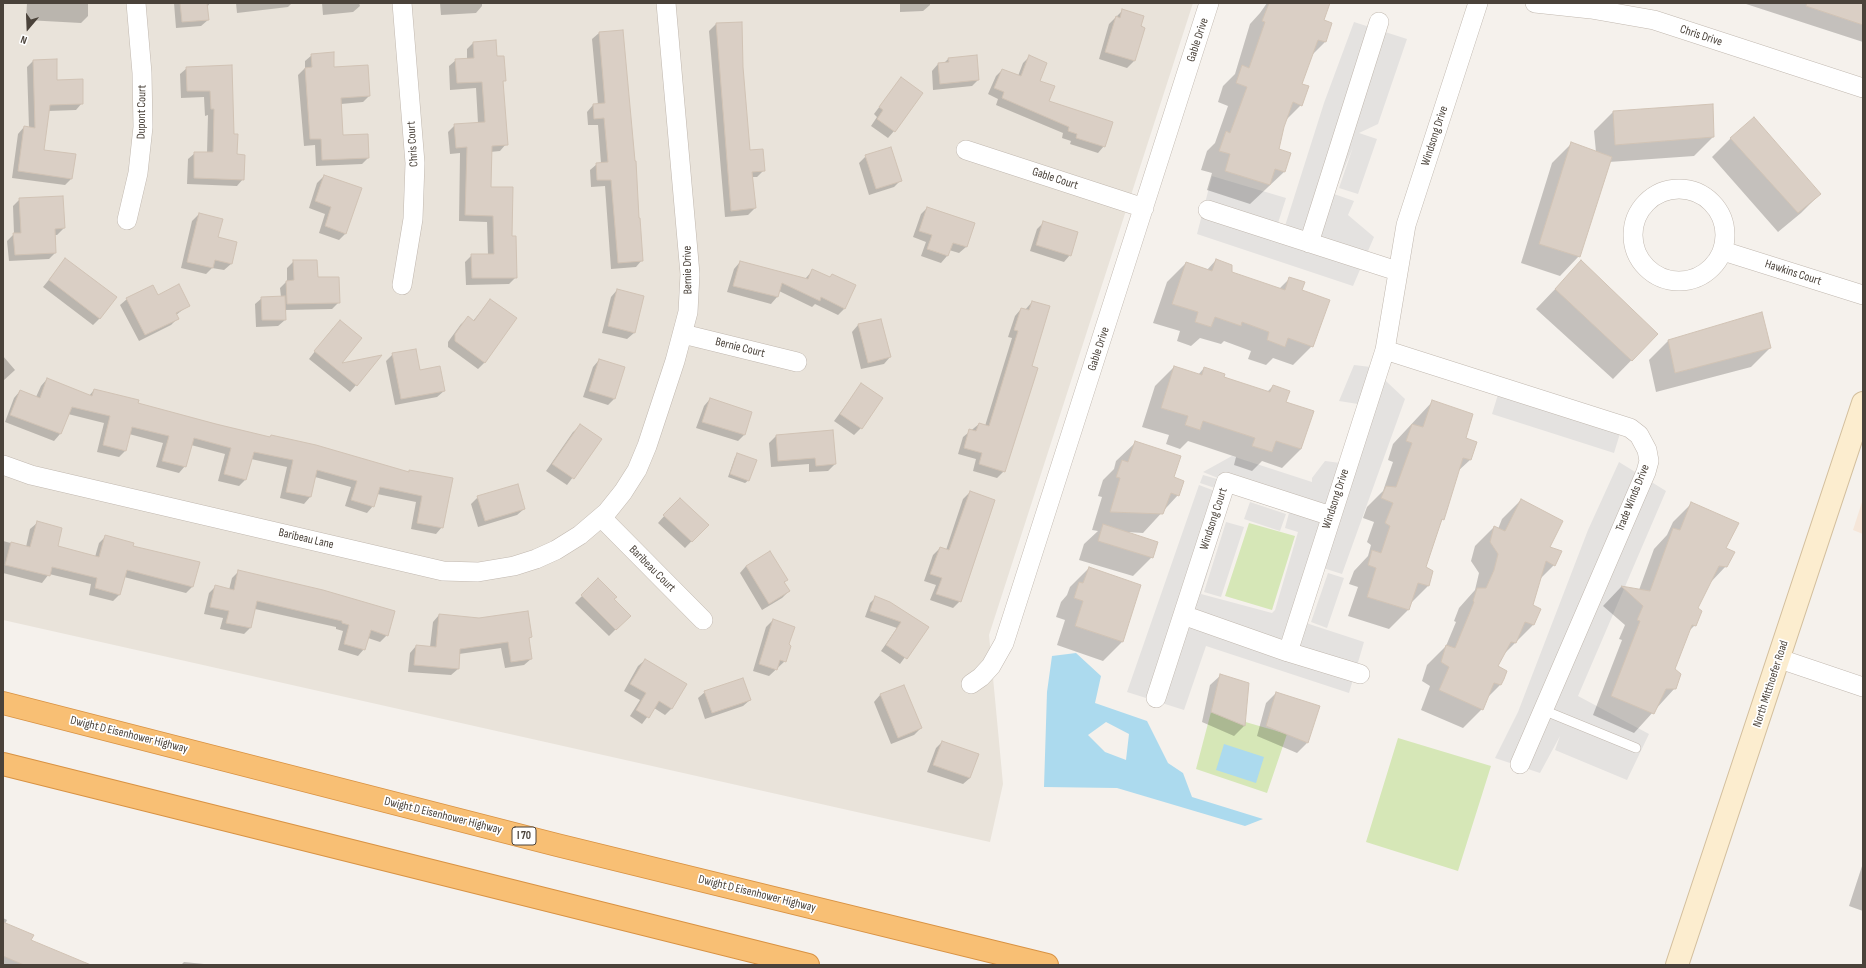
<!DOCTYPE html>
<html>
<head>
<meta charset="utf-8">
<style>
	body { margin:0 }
	#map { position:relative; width:1866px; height:968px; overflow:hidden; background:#f5f1ec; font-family:"Sofia Sans Condensed",sans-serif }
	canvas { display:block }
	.frame { position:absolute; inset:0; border:4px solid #4a423a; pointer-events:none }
	.north { position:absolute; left:8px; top:8px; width:40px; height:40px; -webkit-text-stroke:3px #fff; paint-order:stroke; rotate:199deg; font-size:11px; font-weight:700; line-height:16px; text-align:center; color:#4a423a }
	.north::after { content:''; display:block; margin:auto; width:14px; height:18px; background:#4a423a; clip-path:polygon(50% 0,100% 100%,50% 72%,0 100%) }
</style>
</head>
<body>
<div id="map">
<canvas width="1866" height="968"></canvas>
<div class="frame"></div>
<div class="north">N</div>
</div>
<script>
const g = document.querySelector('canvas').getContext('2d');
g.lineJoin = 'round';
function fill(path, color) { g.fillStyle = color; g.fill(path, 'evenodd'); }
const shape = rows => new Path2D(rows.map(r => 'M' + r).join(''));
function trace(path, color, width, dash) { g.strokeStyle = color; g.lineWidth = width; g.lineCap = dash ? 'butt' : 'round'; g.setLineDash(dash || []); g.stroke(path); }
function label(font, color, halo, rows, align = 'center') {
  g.font = font + ' "Sofia Sans Condensed",sans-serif'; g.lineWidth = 3.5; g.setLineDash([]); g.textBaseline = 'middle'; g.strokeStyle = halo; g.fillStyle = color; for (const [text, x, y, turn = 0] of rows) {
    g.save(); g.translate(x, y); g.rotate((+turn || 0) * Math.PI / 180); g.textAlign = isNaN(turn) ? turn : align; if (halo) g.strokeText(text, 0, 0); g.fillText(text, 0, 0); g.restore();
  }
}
fill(shape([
	[3,3,1193,3,989,635,1003,784,990,842,3,620]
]), '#e9e3da');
fill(shape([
	[1863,499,1863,534,1853,530]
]), '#f5e6d9');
fill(shape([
	[1249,523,1295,536,1272,610,1225,596],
	[1211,712,1287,734,1267,793,1196,769],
	[1398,738,1491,766,1458,871,1366,842]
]), '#d6e7b7');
fill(shape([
	[1354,22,1407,39,1378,124,1359,133,1377,139,1358,194,1339,188,1353,147,1334,194,1354,201,1348,215,1374,237,1353,286,1197,234,1212,176,1286,198,1278,223,1285,226,1324,103],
	[1354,365,1371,367,1405,399,1342,574,1323,568,1306,623,1364,642,1349,693,1206,646,1184,710,1127,692,1199,485,1231,497,1201,594,1272,613,1275,610,1298,532,1285,528,1289,513,1200,483,1203,475,1217,479,1218,478,1203,472,1232,456,1312,482,1312,478,1325,461,1340,463,1358,404,1339,401],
	[1500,388,1622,427,1614,453,1492,414],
	[1619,462,1666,491,1578,696,1649,734,1627,780,1555,750,1560,736,1540,773,1495,758,1518,712,1588,530],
	[1250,502,1286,514,1280,531,1244,519],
	[1226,522,1244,527,1221,597,1204,592],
	[1328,573,1344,578,1327,628,1311,622]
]), '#e4e2e0');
fill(shape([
	[1076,653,1101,676,1095,703,1147,721,1168,763,1183,773,1192,797,1263,819,1245,826,1117,788,1044,787,1047,692,1052,656],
	[1106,722,1129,734,1126,760,1105,752,1088,735],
	[1224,744,1264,757,1256,783,1216,770]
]), '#acdaee');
fill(shape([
	[27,3,88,3,88,16,81,23,26,20],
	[174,3,210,3,207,7,208,20,201,26,176,28],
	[236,3,292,3,288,7,237,13],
	[322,3,359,3,360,6,353,12,323,15],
	[440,3,482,3,482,6,476,13,441,15],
	[900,3,930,3,930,5,923,11,900,12],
	[1267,3,1325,3,1322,21,1331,24,1325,42,1311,56,1301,85,1301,105,1285,121,1278,150,1290,153,1284,172,1250,204,1207,190,1212,173,1201,170,1207,151,1215,143,1228,106,1218,102,1223,86,1235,74,1250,24,1260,13],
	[1743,3,1863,3,1863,42],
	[1123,10,1144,28,1134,61,1127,68,1099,59,1109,24],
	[741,23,742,67,749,151,764,170,757,177,752,177,755,208,748,215,725,217,709,31,716,24],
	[622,31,642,260,636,267,611,269,605,186,591,187,590,170,597,164,601,163,598,125,588,125,587,112,593,105,598,105,592,39,599,33],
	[473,43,496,58,505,80,502,82,506,144,500,151,490,152,490,188,510,237,516,277,509,284,466,285,465,262,472,255,488,255,487,222,459,221,460,153,450,154,448,132,455,125,478,123,476,88,450,90,449,66,456,60,467,59,467,49],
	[312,55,369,96,363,102,341,104,342,136,368,158,362,164,316,166,315,145,304,146,298,75,305,68,305,61],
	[1030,56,1047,102,1104,146,1098,153,1070,144,1071,141,1062,138,1063,133,996,105,998,99,988,94,996,76,1002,70,1018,76,1023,63],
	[949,58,978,80,972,86,933,90,932,71,938,64,944,63],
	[33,61,82,103,76,110,48,111,43,150,71,179,65,185,12,178,18,134,24,127,29,128,27,67],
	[231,66,233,135,236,155,243,179,237,186,187,184,188,159,195,153,207,153,208,115,205,116,204,97,181,98,180,74,187,68],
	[901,78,894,131,888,138,871,126,877,117,874,114],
	[1613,112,1713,137,1694,156,1609,162,1579,256,1560,276,1521,263,1552,163,1571,144,1596,152,1594,131],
	[1731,138,1820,194,1801,213,1778,232,1712,157],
	[866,156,900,181,894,187,869,195,859,163],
	[324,176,346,233,339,240,319,233,325,214,309,208,317,183],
	[20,199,64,228,57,235,54,235,55,253,49,259,9,261,7,241,14,234,13,206],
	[927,208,974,223,966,247,959,253,949,250,947,256,941,263,921,256,926,242,913,237,921,214],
	[199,214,231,264,224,270,212,268,206,274,181,268,192,221],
	[1044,222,1070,255,1064,262,1030,251,1037,229],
	[65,260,100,318,93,325,43,287],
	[1216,260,1231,273,1279,289,1290,278,1312,346,1293,365,1273,358,1266,365,1248,359,1251,351,1224,341,1221,344,1200,338,1191,346,1177,341,1180,331,1153,323,1167,282,1186,263,1207,270],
	[294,261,317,278,339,302,332,309,285,310,285,320,278,326,256,327,255,304,262,298,281,297,280,288,287,281,287,268],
	[740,262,805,279,813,270,845,308,838,315,815,304,812,307,779,291,777,297,771,304,727,292,734,269],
	[1581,262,1657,334,1613,379,1536,309],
	[617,290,634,333,627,339,602,333,611,297],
	[157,296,189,305,176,315,177,319,171,325,139,341,120,305,127,299],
	[490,300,485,362,478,369,448,347,448,342,461,324,468,318,473,321],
	[1032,302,1004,471,997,478,973,471,976,459,958,454,963,437,979,424,985,426,1012,338,1008,337,1015,316,1021,309,1025,310],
	[1761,313,1770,348,1751,367,1656,392,1649,360,1668,341],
	[880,320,890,357,884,364,861,369,852,332,858,325],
	[333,328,339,364,356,385,350,392,309,359],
	[393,354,419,371,444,391,437,397,395,405,386,361],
	[3,356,15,370,3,381],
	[599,360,614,399,608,405,583,397,593,367],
	[1174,367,1198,375,1204,368,1223,377,1267,392,1273,386,1285,402,1301,449,1282,468,1262,461,1252,471,1234,465,1236,457,1188,441,1180,449,1166,444,1169,435,1142,427,1155,386],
	[47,379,89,396,94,390,137,404,408,473,410,471,442,527,436,534,411,529,416,502,377,494,373,506,367,513,345,506,351,487,315,477,310,497,304,504,280,498,287,467,251,459,245,480,239,486,218,481,225,454,191,445,185,466,179,473,156,467,163,443,129,434,125,451,119,457,97,452,104,423,68,414,60,434,54,441,5,422,14,398,20,391,36,397,41,386],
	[861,385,861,428,854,435,834,421],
	[710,399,744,435,738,441,696,428,704,406],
	[1432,402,1464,439,1470,460,1457,472,1443,519,1440,523,1424,567,1432,572,1428,586,1411,603,1408,610,1389,629,1348,616,1358,587,1349,584,1354,571,1368,556,1371,545,1367,542,1374,522,1363,518,1367,507,1383,491,1393,462,1388,460,1393,444],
	[580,426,601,440,567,485,546,471,573,432],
	[776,436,835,464,828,471,809,472,809,464,771,467,769,443],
	[1136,442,1178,495,1143,533,1127,532,1152,557,1133,576,1079,560,1084,544,1098,531,1092,530,1102,497,1098,496,1103,480,1114,469,1116,461],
	[738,454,749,480,745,483,728,477,735,457],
	[970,492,960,601,953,608,930,600,936,585,924,581,933,555,940,548,946,550,963,499],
	[478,497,524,509,517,515,478,527,471,504],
	[1521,500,1549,547,1554,565,1539,580,1532,606,1533,625,1502,656,1497,667,1500,685,1486,699,1482,709,1463,728,1421,710,1430,686,1422,681,1427,665,1446,646,1456,622,1454,621,1459,608,1475,590,1479,573,1471,561,1475,546,1494,527,1498,529,1502,519],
	[1692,503,1724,548,1726,566,1710,583,1697,608,1695,625,1688,632,1673,670,1675,688,1634,733,1593,715,1622,640,1619,639,1625,625,1603,606,1621,587,1639,590,1654,549,1667,535,1673,522],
	[673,506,707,525,685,548,658,523],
	[37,523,56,546,95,557,99,543,105,537,132,546,193,586,186,593,124,577,120,594,113,601,89,595,91,584,49,574,42,583,3,573,3,541,26,547,30,529],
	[746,566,786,580,784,583,789,591,782,598,762,610,740,573],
	[1089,568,1122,642,1103,661,1057,645,1065,620,1056,617,1061,602,1067,595,1070,587],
	[239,571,387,635,380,642,368,638,364,649,358,656,338,650,343,631,336,629,336,627,255,609,250,628,244,634,220,629,223,618,204,614,209,593,216,586,229,590,232,578],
	[598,580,613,599,629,616,609,636,575,603],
	[875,598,927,627,900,664,881,651,897,628,865,617,870,603],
	[439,615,531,637,528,639,531,659,524,665,505,668,501,648,459,654,458,669,451,675,408,672,410,653,416,646,430,647,433,622],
	[773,620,788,645,785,661,769,676,753,671,766,627],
	[645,660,672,708,665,715,654,708,642,724,630,716,640,700,624,691,638,666],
	[1221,675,1248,684,1244,726,1234,736,1202,722,1210,685],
	[903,686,921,728,914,735,891,744,874,702,880,695],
	[705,692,750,700,743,706,705,719,698,698],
	[1276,693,1307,743,1297,753,1257,736,1266,703],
	[942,742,970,778,963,784,927,772,936,748],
	[1863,863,1863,911,1849,906],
	[3,918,7,920,5,924,30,941,59,965,3,965],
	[184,962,214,965,181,965]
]), '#0003');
const building = shape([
	[180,3,207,3,209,20,182,22,180,3],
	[1269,3,1330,3,1324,20,1332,23,1326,42,1318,40,1302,84,1309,86,1302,106,1293,102,1284,127,1279,149,1291,153,1285,172,1275,169,1270,185,1225,171,1230,154,1219,151,1226,131,1230,133,1247,87,1236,83,1242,65,1249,68,1265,22,1262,21,1269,3],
	[1807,3,1863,3,1863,25,1806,6,1807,3],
	[1122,9,1144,16,1141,26,1145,28,1135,61,1105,52,1116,16,1120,18,1122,9],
	[742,22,743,67,750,150,763,149,765,171,752,172,756,208,731,211,716,23,742,22],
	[623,30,635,161,636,161,639,218,640,218,643,261,618,263,611,180,597,180,596,163,608,162,604,118,594,119,593,104,605,103,599,32,623,30],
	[496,40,497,56,504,56,506,81,503,81,508,145,492,146,491,187,513,187,512,236,516,236,517,278,472,278,471,254,494,254,493,216,465,215,467,147,456,148,454,124,485,122,482,82,457,83,455,59,474,58,473,42,496,40],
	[334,52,334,67,368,65,370,96,341,98,343,135,368,134,369,158,322,160,321,139,310,139,305,68,312,67,311,54,334,52],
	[977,55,979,80,940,84,938,63,949,62,948,58,977,55],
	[1029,55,1047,63,1040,81,1055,86,1049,101,1113,122,1105,147,1076,138,1077,134,1068,131,1069,127,1002,98,1004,92,994,88,1002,69,1021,76,1029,55],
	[57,59,57,80,83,79,83,104,50,105,44,150,76,154,72,179,18,171,24,126,35,128,33,60,57,59],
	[232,65,234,134,238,134,237,154,245,155,244,180,194,178,194,152,213,152,214,109,211,109,210,91,187,91,186,67,232,65],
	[901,77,923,93,895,132,877,119,883,110,879,107,901,77],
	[1713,104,1714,137,1615,145,1613,111,1713,104],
	[1754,117,1821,194,1798,213,1730,138,1754,117],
	[1571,142,1612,157,1580,257,1539,244,1571,142],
	[891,147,902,181,876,189,865,155,891,147],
	[324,175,362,188,346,234,325,226,331,207,315,201,324,175],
	[63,196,65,228,55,229,56,253,15,255,13,233,21,233,19,198,63,196],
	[927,207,975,223,967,247,953,243,948,256,927,249,932,235,919,231,927,207],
	[199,213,223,219,218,237,237,242,232,264,215,260,213,268,187,262,199,213],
	[1043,221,1078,232,1071,256,1036,245,1043,221],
	[65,258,117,297,100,319,49,280,65,258],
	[1216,259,1232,265,1232,272,1285,290,1289,277,1305,282,1302,290,1330,300,1313,347,1288,338,1285,347,1267,340,1269,332,1242,322,1241,326,1215,317,1211,327,1195,322,1198,312,1172,304,1186,262,1212,271,1216,259],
	[293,260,317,260,318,277,339,277,340,303,287,304,286,281,294,280,293,260],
	[1581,260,1658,334,1632,361,1555,289,1581,260],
	[740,261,808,279,812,269,830,277,832,274,856,285,845,309,821,297,820,301,782,283,778,297,733,286,740,261],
	[179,284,190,306,176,313,179,319,145,335,126,298,153,285,158,295,179,284],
	[617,289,644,296,635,333,608,326,617,289],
	[285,296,286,320,262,320,261,297,285,296],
	[490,299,517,318,485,363,455,341,455,334,468,316,474,321,490,299],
	[1032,301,1050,306,1032,366,1038,368,1005,472,979,464,982,453,964,448,969,429,976,431,979,423,989,426,1018,331,1014,330,1021,308,1029,310,1032,301],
	[1762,312,1771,348,1675,373,1668,340,1762,312],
	[881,319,891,357,868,363,858,324,881,319],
	[340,320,362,338,342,363,382,355,357,386,314,351,340,320],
	[416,349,420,370,440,366,445,391,401,399,392,353,416,349],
	[599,359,625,367,615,399,589,391,599,359],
	[1174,366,1202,375,1204,367,1225,374,1224,377,1270,392,1273,385,1290,391,1286,402,1314,411,1301,449,1276,441,1272,452,1252,446,1255,438,1203,421,1200,430,1185,425,1188,416,1161,408,1174,366],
	[47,378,92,396,94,389,139,400,138,403,216,424,270,437,271,435,316,445,409,472,409,470,453,478,443,528,417,523,422,496,380,487,374,507,351,500,357,481,317,470,311,497,286,492,293,460,254,452,246,480,224,474,231,448,194,438,186,467,162,461,169,436,132,427,126,451,103,445,110,416,72,407,61,434,10,415,20,390,40,398,47,378],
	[861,383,883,398,862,429,840,414,861,383],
	[710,398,752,412,745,435,702,422,710,398],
	[1432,400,1473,414,1466,438,1477,442,1471,460,1463,458,1444,520,1442,519,1426,567,1433,571,1429,586,1418,583,1409,610,1367,597,1376,568,1368,565,1372,550,1381,553,1390,526,1385,523,1393,503,1381,498,1386,486,1396,487,1412,443,1406,441,1412,424,1423,427,1432,400],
	[580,424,602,439,574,479,552,464,580,424],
	[833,430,836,464,816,466,815,458,778,461,776,435,833,430],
	[1135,441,1181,456,1174,477,1184,481,1179,496,1171,493,1163,514,1110,512,1120,478,1116,477,1122,460,1128,462,1135,441],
	[737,453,757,460,749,481,730,474,737,453],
	[518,484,525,509,485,521,477,496,518,484],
	[970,491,995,500,961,602,936,594,942,578,930,574,940,547,949,550,970,491],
	[680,498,709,525,692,542,663,515,680,498],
	[1521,499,1563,521,1550,547,1562,551,1555,566,1546,561,1533,605,1541,609,1534,625,1525,622,1516,643,1511,642,1498,666,1507,671,1504,679,1501,685,1494,683,1483,710,1439,690,1449,667,1441,662,1446,645,1455,648,1474,602,1473,601,1477,588,1486,588,1494,570,1498,554,1490,542,1494,526,1505,531,1521,499],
	[1691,502,1739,523,1726,548,1735,552,1727,567,1719,566,1698,608,1702,611,1696,626,1692,625,1675,669,1681,674,1676,689,1666,689,1654,714,1611,696,1640,621,1637,620,1643,606,1621,586,1650,591,1673,528,1680,530,1691,502],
	[37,521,62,528,58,546,99,557,105,535,134,543,133,546,200,562,193,587,127,570,120,595,95,588,97,578,52,567,50,576,5,565,11,542,30,547,37,521],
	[1103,524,1158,542,1153,558,1098,541,1103,524],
	[770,551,788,580,784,582,790,591,769,604,746,566,770,551],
	[1089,567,1141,585,1123,642,1075,626,1083,601,1074,598,1079,582,1083,583,1089,567],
	[238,570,323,590,395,611,388,636,371,630,365,650,344,644,349,625,342,623,342,621,257,601,251,628,226,623,229,611,210,607,215,585,234,590,238,570],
	[598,578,617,597,614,599,631,616,616,630,581,595,598,578],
	[875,596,890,602,929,627,907,659,886,645,901,622,870,611,875,596],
	[528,611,532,637,529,638,532,659,511,662,508,642,460,649,459,669,414,665,416,645,436,647,439,614,479,618,528,611],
	[773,619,795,627,789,644,791,646,786,662,780,660,777,670,759,664,773,619],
	[645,659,687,684,672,709,659,701,649,718,636,710,646,693,630,684,645,659],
	[1220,674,1249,683,1245,726,1211,712,1220,674],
	[743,678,751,700,712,713,704,691,743,678],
	[904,685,922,728,898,738,880,694,904,685],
	[1276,692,1320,706,1308,743,1266,726,1276,692],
	[942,741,979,754,970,778,933,765,942,741],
	[3,922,34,935,31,940,91,965,24,965,3,956,3,922]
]);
fill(building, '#dacfc5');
trace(building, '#d1c3b5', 1);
const lane = shape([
	[1543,710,1636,748]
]);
const street = shape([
	[1535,3,1591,9,1654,20,1863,88],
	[966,150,1144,208],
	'1633 235a46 46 0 1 1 92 0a46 46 0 1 1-92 0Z',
	[1208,210,1397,271],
	[127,220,138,173,143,127,142,73,136,3],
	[1309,243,1379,22],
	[1723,251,1863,295],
	[402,285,413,219,415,163,402,3],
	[683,334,797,362],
	[1385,350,1630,428,1639,435,1647,450,1649,461,1646,472,1520,764],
	[3,465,31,475,443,571,478,572,514,566,536,559,556,550,580,535,607,512,623,492,637,470,647,446,675,361,688,312,690,274,666,3],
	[601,517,703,620],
	[1183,615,1288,652,1360,674],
	[1288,652,1385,350,1406,225,1478,3],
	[1780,659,1863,687],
	[971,684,981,677,991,666,1004,643,1209,3],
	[1156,698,1226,482,1331,516]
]);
const secondary = shape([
	[1677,965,1863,403]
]);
const highway = shape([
	[3,703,557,845,1047,965],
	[3,764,808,965]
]);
trace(lane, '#c1b8af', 10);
trace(street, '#c1b8af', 20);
trace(secondary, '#d3bf9d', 24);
trace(highway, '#d89243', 24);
trace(lane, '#fff', 9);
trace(street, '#fff', 19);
trace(secondary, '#fcedcf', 22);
trace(highway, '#f8bf74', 22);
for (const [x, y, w] of [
	[524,836,24]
]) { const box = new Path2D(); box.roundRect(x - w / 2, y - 9, w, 18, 3); g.fillStyle = '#fff'; g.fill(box); trace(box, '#4a423a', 1); }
label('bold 11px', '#4a423a', null, [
	["I 70",524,836]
]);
label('12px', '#4a423a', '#fff', [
	["Chris Drive",1701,36,18],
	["Gable Drive",1198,40,-72],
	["Dupont Court",142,112,-89],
	["Windsong Drive",1435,136,-72],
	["Chris Court",413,144,-94],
	["Gable Court",1055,179,18],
	["Bernie Drive",688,270,-91],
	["Hawkins Court",1793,273,18],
	["Bernie Court",740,348,14],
	["Gable Drive",1099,349,-72],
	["Trade Winds Drive",1633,498,-68],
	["Windsong Drive",1336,499,-72],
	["Windsong Court",1214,519,-72],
	["Baribeau Lane",306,539,13],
	["Baribeau Court",652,569,45],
	["North Mitthoefer Road",1771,684,-72],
	["Dwight D Eisenhower Highway",129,735,14],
	["Dwight D Eisenhower Highway",443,816,14],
	["Dwight D Eisenhower Highway",757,894,14]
]);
</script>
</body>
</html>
